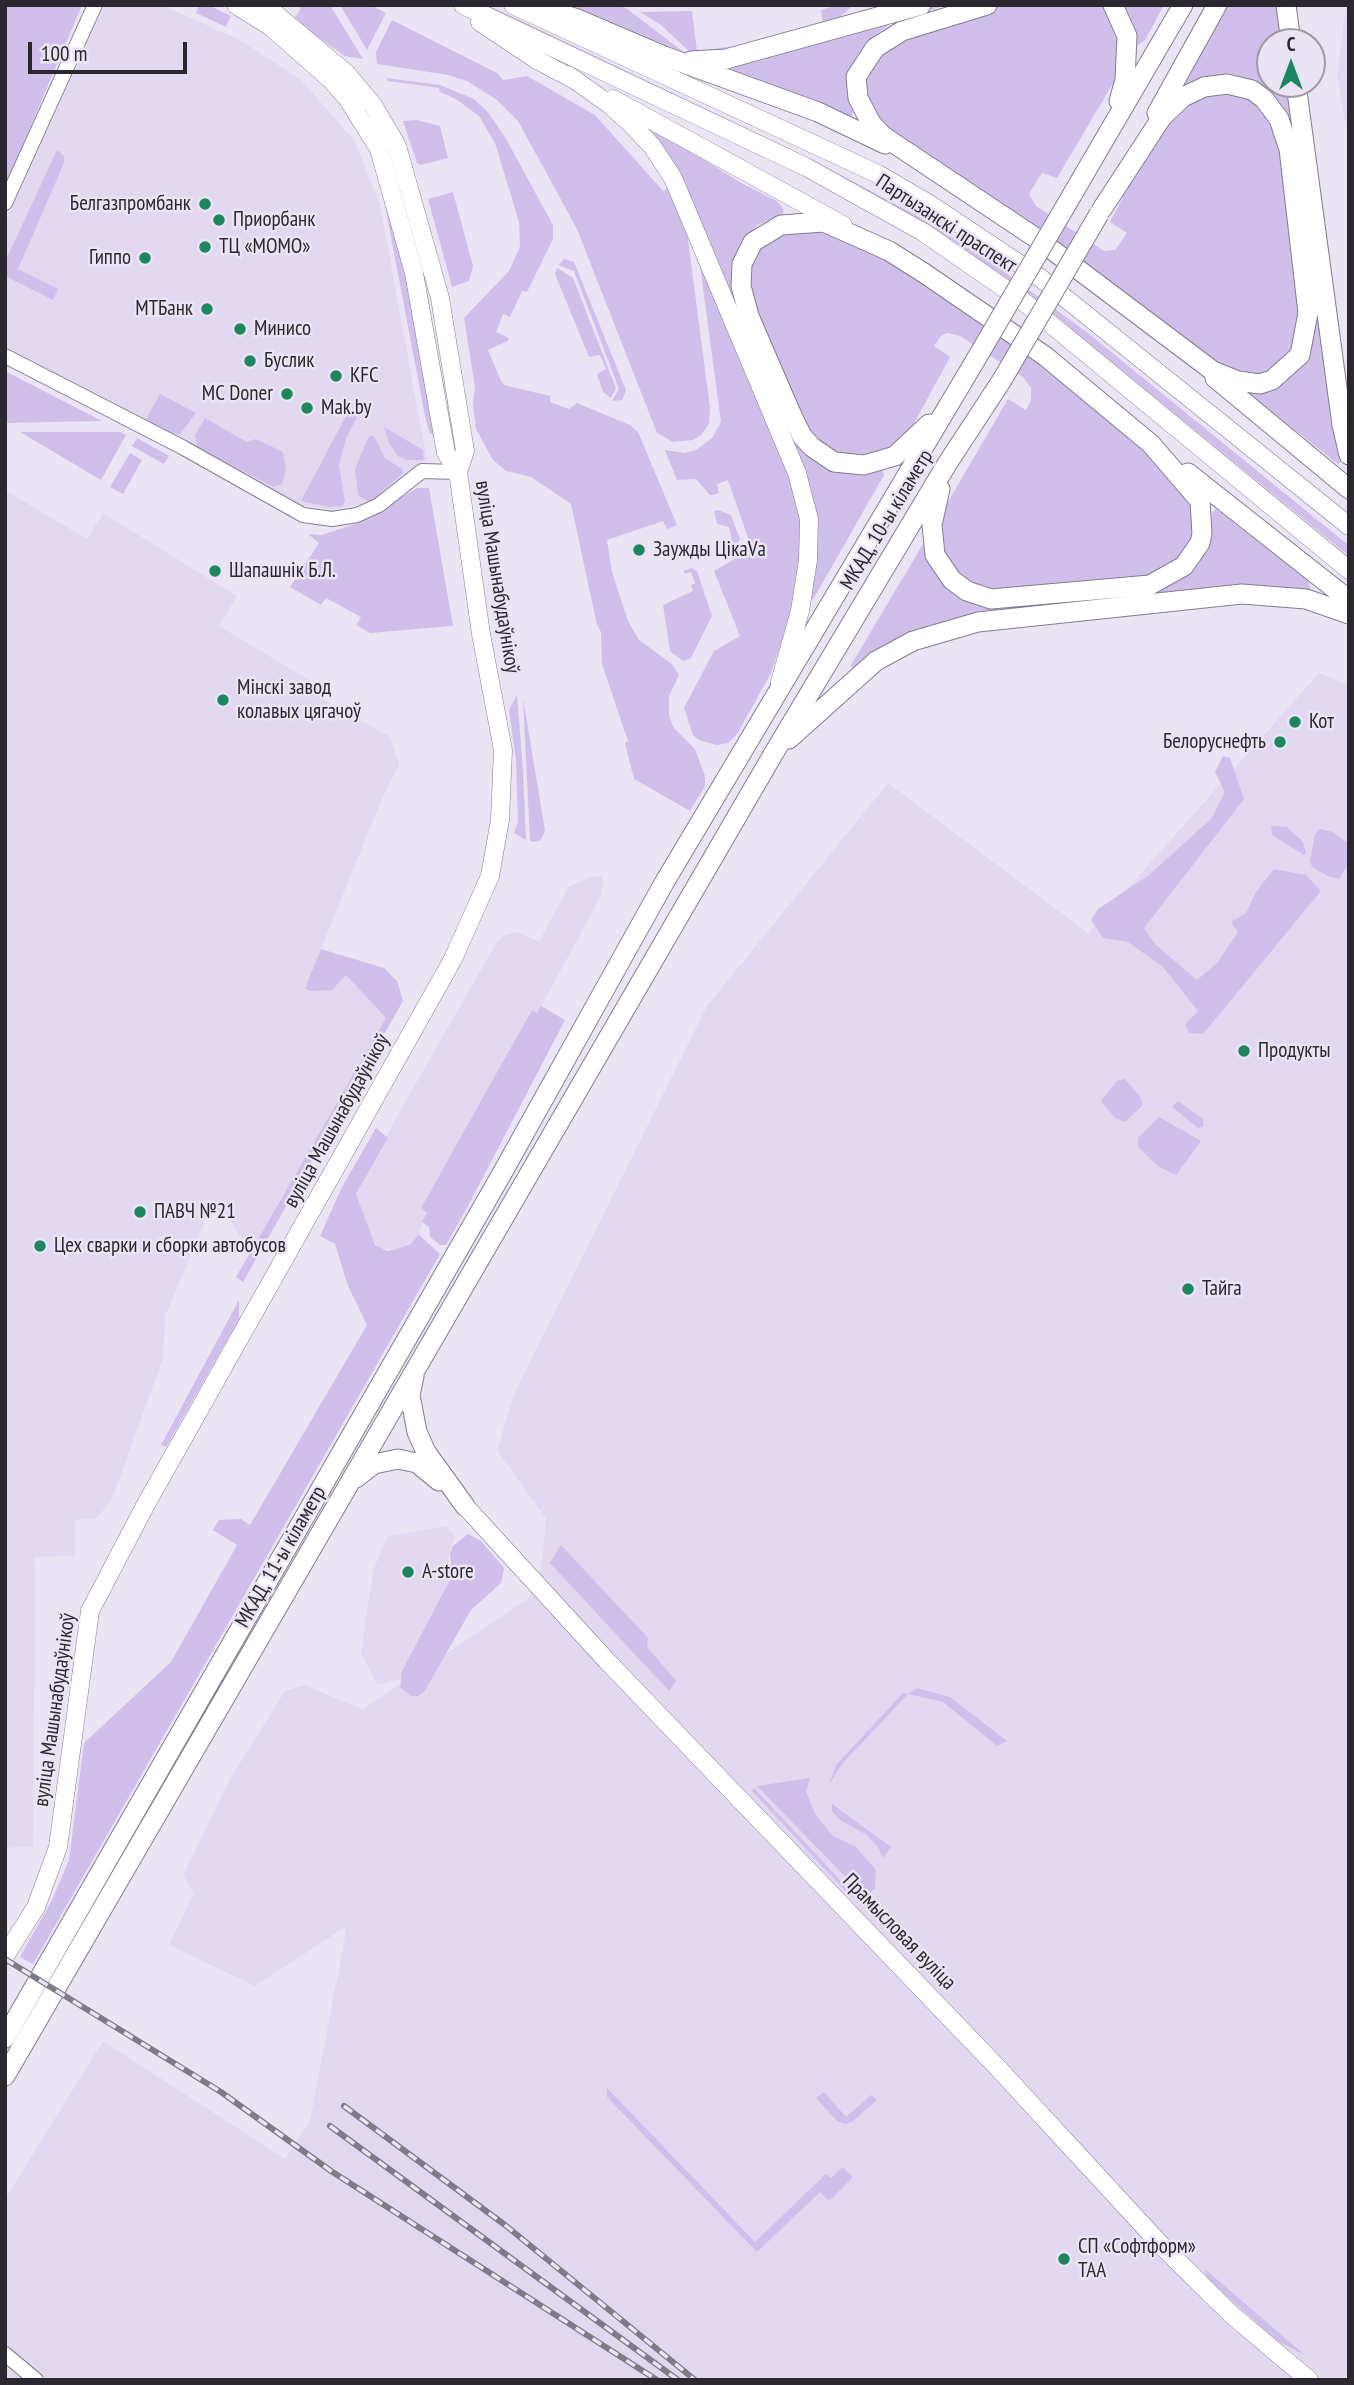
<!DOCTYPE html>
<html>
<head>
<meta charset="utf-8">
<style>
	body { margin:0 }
	#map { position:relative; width:1354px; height:2385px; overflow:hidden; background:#ebe4f5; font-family:"PT Sans Narrow",sans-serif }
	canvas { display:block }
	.frame { position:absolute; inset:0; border:7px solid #2a282e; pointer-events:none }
	.north { position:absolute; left:1256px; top:28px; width:70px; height:70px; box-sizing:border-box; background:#ebe4f5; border:2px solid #9e99a5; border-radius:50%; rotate:0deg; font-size:19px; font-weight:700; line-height:28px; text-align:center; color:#2a282e }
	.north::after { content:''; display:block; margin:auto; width:24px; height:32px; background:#1e8561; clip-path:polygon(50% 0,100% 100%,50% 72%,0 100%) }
	.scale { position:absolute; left:28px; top:42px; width:159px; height:32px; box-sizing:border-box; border:4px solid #2a282e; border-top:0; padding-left:9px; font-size:21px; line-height:24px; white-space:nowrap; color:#2a282e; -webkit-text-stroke:5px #ebe4f5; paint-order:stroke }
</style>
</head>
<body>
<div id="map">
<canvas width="1354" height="2385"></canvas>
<div class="frame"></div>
<div class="north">С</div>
<div class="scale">100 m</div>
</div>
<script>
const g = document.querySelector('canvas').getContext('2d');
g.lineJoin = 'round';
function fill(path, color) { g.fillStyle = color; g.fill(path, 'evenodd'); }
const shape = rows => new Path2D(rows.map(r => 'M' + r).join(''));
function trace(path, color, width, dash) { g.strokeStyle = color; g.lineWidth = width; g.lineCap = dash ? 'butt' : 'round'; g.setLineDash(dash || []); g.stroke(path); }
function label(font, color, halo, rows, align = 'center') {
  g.font = font + ' "PT Sans Narrow",sans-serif'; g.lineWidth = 5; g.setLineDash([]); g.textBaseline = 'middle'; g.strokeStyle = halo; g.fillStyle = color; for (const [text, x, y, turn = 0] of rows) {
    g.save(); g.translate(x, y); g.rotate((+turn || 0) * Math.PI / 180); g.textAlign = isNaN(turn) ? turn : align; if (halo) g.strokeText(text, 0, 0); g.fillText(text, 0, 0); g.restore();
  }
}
fill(shape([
	[105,5,162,5,240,40,301,80,354,140,380,205,427,460,362,504,330,510,303,505,5,349,5,223],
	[1346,5,1349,5,1349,143,1337,76],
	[5,490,87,539,103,513,237,596,219,626,309,680,304,688,390,737,399,765,381,801,305,988,346,975,387,1018,254,1247,241,1239,232,1223,210,1210,166,1314,162,1361,112,1499,97,1518,75,1520,75,1556,35,1557,33,1846,5,1848],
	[1319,673,1349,685,1349,2380,5,2380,5,2199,103,2041,285,2159,310,2121,347,1926,255,1986,169,1945,194,1893,183,1875,230,1779,285,1691,304,1685,363,1709,529,1598,542,1565,546,1518,497,1451,514,1394,707,1006,888,783,1088,933],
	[603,876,601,896,537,1014,533,1011,421,1208,427,1213,418,1234,411,1243,396,1249,380,1249,370,1235,356,1194,388,1139,386,1137,396,1118,497,942,503,936,518,932,539,942,568,887,591,877],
	[447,1526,455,1537,448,1556,451,1579,400,1679,377,1685,361,1653,373,1571,387,1537]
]), '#e2d9f1');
fill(shape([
	[5,5,82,5,5,187],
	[199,5,208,5,231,16,226,27,196,13],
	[302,5,330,5,363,59,345,56,294,20],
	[340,5,371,5,386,13,367,50],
	[482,5,488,5,805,156,914,214,984,257,1088,333,1347,544,1349,556,1061,321,992,272],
	[572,5,617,5,626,8,685,53],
	[838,5,853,5,825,31,741,51,691,53,661,25,640,12,692,11,697,51,743,45,823,22,821,10],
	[937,5,947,5,892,22,866,42,852,68,853,114,850,117,732,70,732,66],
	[1000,5,1107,5,1118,22,1119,68,1115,80,1057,178,1042,173,1029,194,1036,206,1104,251,1115,250,1127,233,1110,222,1144,156,1162,129,1198,97,1224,92,1245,96,1266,112,1281,142,1300,276,1297,348,1267,373,1243,374,1222,367,925,158,875,119,864,91,868,63,907,34],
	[1123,5,1164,5,1145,40,1137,46,1130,16],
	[1227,5,1279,5,1283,42,1270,42,1270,84,1290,84,1343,461,1338,464,1243,389,1310,352,1314,330,1277,104,1185,84],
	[392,20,497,73,503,80,527,76,595,115,664,192,670,182,684,209,710,408,709,424,701,435,693,440,673,442,657,433,577,229,518,121,497,100,467,81,448,75,377,64,376,52],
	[386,78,440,85,474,99,487,111,505,137,553,225,553,239,527,292,522,291,510,317,503,314,496,332,509,338,508,341,488,350,501,381,504,385,550,396,550,402,569,409,577,403,630,425,638,432,677,525,667,529,663,521,607,540,612,572,628,621,639,640,672,664,679,675,669,696,669,715,673,727,695,749,705,776,705,786,690,811,634,779,625,743,628,741,602,664,601,632,597,625,571,504,531,477,506,471,493,460,476,429,473,404,475,387,464,318,509,271,520,247,519,222,495,143,479,116,456,99,440,92,439,88,388,81],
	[417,120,440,126,448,158,421,165,417,163,403,121],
	[651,130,656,130,743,184,777,201,782,207,784,213,758,225,743,239,731,267,734,295,763,364,834,471,854,474,882,470,884,475,814,598,811,599,815,513,806,473,789,430],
	[57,150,64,156,64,163,18,269,58,289,53,300,5,276,5,262],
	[379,174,400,244,437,438,430,433,426,421],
	[453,192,473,266,469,281,452,287,428,199],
	[805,225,871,247,1037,357,1173,470,1199,512,1190,551,1161,574,1012,595,968,586,944,561,941,527,945,507,1008,399,1026,410,1031,401,1031,388,1023,377,960,336,947,333,941,336,934,346,950,357,903,444,875,456,836,455,812,438,748,299,746,269,762,241],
	[564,259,574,262,626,390,622,400,612,401,619,389,574,271,558,265],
	[703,264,783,446,804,529,793,608,771,673,737,734,728,743,717,745,699,740,693,735,684,708,714,651,740,636,714,571,747,552,749,541,728,480,717,484,719,493,714,495,710,495,696,479,677,480,665,450,685,453,696,450,712,438,721,422,700,266],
	[557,268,573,278,616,388,611,398,603,392,597,374,606,369,600,355,589,357,555,274],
	[5,371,102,421,5,423],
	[160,394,196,413,180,434,171,434,145,421],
	[359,413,346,439,339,465,345,501,342,506,329,507,301,501,347,414],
	[205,418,247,442,256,439,283,452,286,470,282,484,273,487,197,447,195,435],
	[384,427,423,450,424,460,406,460,397,455,389,443],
	[20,432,121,432,126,435,101,480],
	[369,436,374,436,385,458,402,469,403,473,374,500,368,502,358,495,355,469],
	[137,438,169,456,164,464,132,446],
	[130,453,142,460,123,494,110,487],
	[417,488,429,488,453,626,370,633,356,625,361,617,326,598,321,605,290,587,319,543,308,534,322,535,361,522],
	[1216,509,1308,580,1311,590,1265,586,1211,587,1002,612,853,669,851,665,923,544,988,608,1011,609,1169,586,1183,577,1211,537,1212,513],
	[718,510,731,515,740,539,733,553,728,547,732,540,729,527,717,524,714,511],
	[691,568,697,571,712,616,691,658,683,661,670,651,663,605,693,591,691,585,695,583,691,572,685,574,683,571],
	[517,695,523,771,526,840,514,833,518,822,516,760,509,710],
	[523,698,545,830,541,840,535,842,530,841],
	[1223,756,1230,758,1244,799,1144,928,1155,944,1197,980,1217,963,1238,932,1231,922,1246,913,1256,892,1274,869,1306,875,1321,891,1203,1034,1189,1033,1185,1024,1198,1011,1163,967,1128,942,1103,938,1091,920,1098,909,1149,875,1212,818,1225,792,1215,772],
	[1271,826,1287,827,1303,842,1306,853,1304,855,1272,835],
	[1320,829,1333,832,1349,844,1349,863,1339,879,1328,876,1312,867,1310,861,1315,834],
	[321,949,384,968,397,981,403,1001,243,1282,236,1277,386,1018,346,975,332,990,310,991,305,988],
	[541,1006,565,1020,468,1206,446,1245,440,1245,430,1237,429,1227,422,1222,427,1213,421,1208,532,1010,537,1013],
	[1125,1079,1140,1096,1143,1105,1125,1122,1115,1118,1101,1101,1117,1081],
	[1178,1101,1203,1119,1203,1127,1198,1128,1172,1107],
	[1159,1117,1201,1141,1176,1175,1159,1167,1138,1147,1138,1138],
	[376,1128,388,1138,356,1194,375,1245,387,1251,396,1249,411,1244,418,1234,440,1254,33,1964,20,1957,52,1900,69,1860,84,1743,171,1662,237,1545,213,1530,219,1520,241,1519,250,1525,367,1325,348,1286,335,1244,320,1236,341,1189],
	[239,1300,239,1319,166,1447,161,1445],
	[468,1534,481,1541,504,1568,501,1583,471,1610,424,1692,418,1696,411,1696,400,1687,402,1671,452,1576,450,1553,453,1546],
	[561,1545,648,1638,647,1647,676,1681,669,1691,550,1563],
	[917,1688,950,1697,1007,1741,997,1746,943,1702,908,1694,841,1765,829,1785,836,1765,903,1693,908,1694],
	[810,1778,806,1791,815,1814,833,1836,856,1847,876,1870,875,1888,865,1897,757,1786],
	[754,1788,856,1897,850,1896,752,1791],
	[832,1804,891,1847,883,1858,878,1847,867,1835,840,1820,832,1811],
	[607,2088,755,2242,826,2174,831,2178,843,2167,853,2177,829,2201,820,2192,757,2252,607,2097],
	[824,2092,846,2117,871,2095,877,2100,852,2122,845,2124,837,2121,816,2098],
	[1205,2269,1306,2356,1276,2340,1206,2277]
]), '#d1bfeb');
const minor = shape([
	[5,203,95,5],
	[5,356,182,447,303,515,332,519,357,515,379,505,422,471,458,472],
	[5,2354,36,2380]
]);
const major = shape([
	[265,5,347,74,373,105,397,146,440,298,465,451,458,472],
	[463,5,806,167,923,232,1024,302,1349,570],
	[513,5,878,174,931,205,1039,277,1349,526],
	[480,22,537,60,575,80],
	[568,75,610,105,630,123,652,146,673,178,797,473,809,519,808,560,800,611,780,682],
	[613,99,843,225],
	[465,1506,607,1661,997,2067,1163,2247,1232,2315,1309,2380],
	[5,1956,36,1907,58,1847,90,1611,145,1506,453,959,490,876,500,820,503,750,481,634,458,472,446,453,414,273,379,149,347,98,331,80,271,27,236,5]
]);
const highway = shape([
	[531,5,575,18,664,56,818,112,885,144],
	[987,5,902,31,875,48,856,77,858,98,871,123,883,136,1039,240,1213,371,1238,381,1260,384,1272,380,1300,355,1308,313,1289,149,1279,119,1264,99,1252,90,1227,84,1204,87,1183,97,1162,117,1102,209],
	[1113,5,1127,36,1125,80,1119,101],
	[1286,5,1291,42],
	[691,61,726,59,921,5],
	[1296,84,1342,425,1349,455],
	[1157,113,1217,5],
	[1072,195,1183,5],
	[1215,378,1349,489],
	[929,424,895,456,864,465,834,462,812,447,802,436,790,411,749,316,741,286,742,264,753,242,781,225,824,222,889,251,924,273,1045,356,1151,444,1200,501,1202,534,1200,543,1184,566,1150,585,991,599,967,591,952,580,935,555,932,525,940,489],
	[1188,473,1349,600],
	[789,739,876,661,913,641,978,622,1242,594,1306,599,1349,614],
	[414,1376,410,1395,417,1432,426,1452,465,1506],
	[356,1478,374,1464,398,1459,417,1463,439,1481],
	[5,2038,500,1177,664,883,975,361],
	[5,2076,775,751,947,464,1002,380]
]);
trace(minor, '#827c8c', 16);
trace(major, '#827c8c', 19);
trace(highway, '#827c8c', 21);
trace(minor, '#fff', 14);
trace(major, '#fff', 18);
trace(highway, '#fff', 19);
const rail = shape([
	[5,1959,221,2092,331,2171,657,2380],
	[344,2106,505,2225,695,2380],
	[330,2126,678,2380]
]);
trace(rail, '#7f7b86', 6);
trace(rail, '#ebe4f5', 3.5, [10]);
const highwayBridge = shape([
	[975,361,1072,195],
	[1002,380,1099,214]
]);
trace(highwayBridge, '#827c8c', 21, []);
trace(highwayBridge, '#fff', 19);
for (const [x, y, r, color] of [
	[205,204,7,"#1e8561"],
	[219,220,7,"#1e8561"],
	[205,247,7,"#1e8561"],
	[145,258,7,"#1e8561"],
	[207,309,7,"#1e8561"],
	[240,329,7,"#1e8561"],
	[250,361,7,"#1e8561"],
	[336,376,7,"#1e8561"],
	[287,394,7,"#1e8561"],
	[307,408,7,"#1e8561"],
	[639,550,7,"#1e8561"],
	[215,571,7,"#1e8561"],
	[223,700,7,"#1e8561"],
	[1295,722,7,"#1e8561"],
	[1280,742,7,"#1e8561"],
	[1244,1051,7,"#1e8561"],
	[140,1212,7,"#1e8561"],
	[40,1246,7,"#1e8561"],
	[1188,1289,7,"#1e8561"],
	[408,1572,7,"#1e8561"],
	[1064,2259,7,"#1e8561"]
]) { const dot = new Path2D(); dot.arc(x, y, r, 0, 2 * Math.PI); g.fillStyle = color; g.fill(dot); trace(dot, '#ebe4f5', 2.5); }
label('21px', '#2a282e', '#ebe4f5', [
	["Белгазпромбанк",191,204,"right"],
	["Приорбанк",233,220],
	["ТЦ «МОМО»",219,247],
	["Гиппо",131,258,"right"],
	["МТБанк",193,309,"right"],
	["Минисо",254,329],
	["Буслик",264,361],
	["KFC",350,376],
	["MC Doner",273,394,"right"],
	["Mak.by",321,408],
	["Заужды ЦікаVа",653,550],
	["Шапашнік Б.Л.",229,571],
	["Мінскі завод",237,688],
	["колавых цягачоў",237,712],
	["Кот",1309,722],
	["Белоруснефть",1266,742,"right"],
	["Продукты",1258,1051],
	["ПАВЧ №21",154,1212],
	["Цех сварки и сборки автобусов",54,1246],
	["Тайга",1202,1289],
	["А-store",422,1572],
	["СП «Софтформ»",1078,2247],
	["ТАА",1078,2271]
], 'left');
label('21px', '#2a282e', '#ebe4f5', [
	["Партызанскі праспект",946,224,33],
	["МКАД, 10-ы кіламетр",887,520,-59],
	["вуліца Машынабудаўнікоў",497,577,81],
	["вуліца Машынабудаўнікоў",337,1121,-61],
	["МКАД, 11-ы кіламетр",281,1557,-60],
	["вуліца Машынабудаўнікоў",55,1710,-82],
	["Прамысловая вуліца",899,1932,46]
]);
</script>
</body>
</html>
